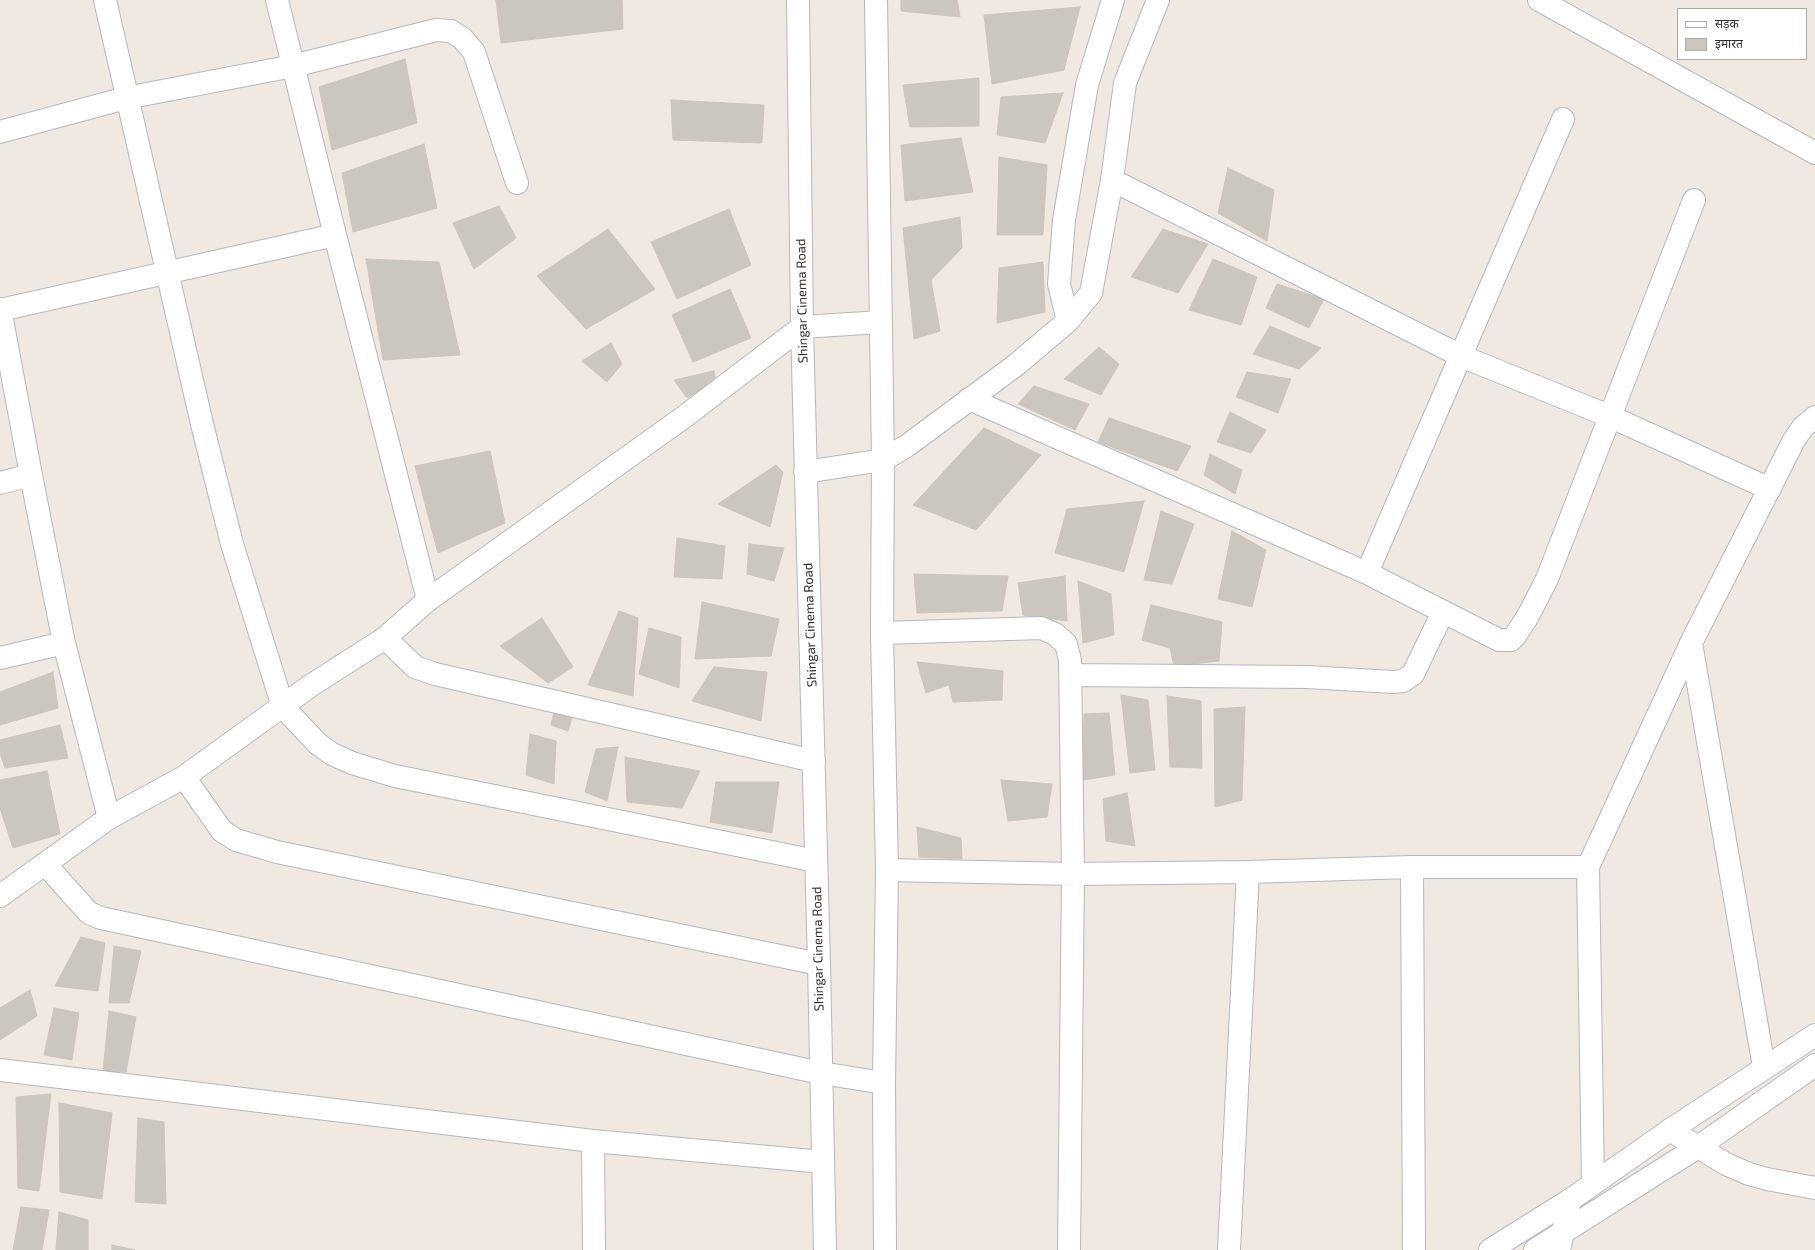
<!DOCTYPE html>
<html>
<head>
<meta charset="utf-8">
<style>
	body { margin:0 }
	#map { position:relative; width:1815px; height:1250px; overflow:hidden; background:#efe9e1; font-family:"Exo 2","Noto Sans Devanagari",sans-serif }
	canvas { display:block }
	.legend { position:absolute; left:1677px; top:8px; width:130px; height:52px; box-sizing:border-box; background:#fff; border:1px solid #ababab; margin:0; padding:5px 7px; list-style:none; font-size:12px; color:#2e2e2e }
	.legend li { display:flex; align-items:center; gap:8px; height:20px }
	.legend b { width:20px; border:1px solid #ababab }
</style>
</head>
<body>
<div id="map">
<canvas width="1815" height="1250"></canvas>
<ul class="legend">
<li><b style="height:5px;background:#fff"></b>सड़क</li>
<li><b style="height:11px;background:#cbc7bf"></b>इमारत</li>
</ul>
</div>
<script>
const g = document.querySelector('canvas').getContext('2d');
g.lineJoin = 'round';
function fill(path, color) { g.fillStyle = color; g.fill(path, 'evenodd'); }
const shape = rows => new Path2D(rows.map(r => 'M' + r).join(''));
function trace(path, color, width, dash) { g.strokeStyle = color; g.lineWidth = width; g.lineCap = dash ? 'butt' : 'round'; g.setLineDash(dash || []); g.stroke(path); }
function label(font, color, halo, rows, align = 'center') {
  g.font = font + ' "Exo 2",sans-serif'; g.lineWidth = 3; g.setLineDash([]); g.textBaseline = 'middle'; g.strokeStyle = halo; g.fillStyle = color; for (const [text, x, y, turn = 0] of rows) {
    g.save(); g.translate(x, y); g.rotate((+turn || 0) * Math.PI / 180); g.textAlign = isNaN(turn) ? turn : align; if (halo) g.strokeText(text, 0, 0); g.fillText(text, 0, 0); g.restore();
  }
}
const building = shape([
	[496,0,622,0,623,29,501,43,496,0],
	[901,0,957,0,960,17,901,11,901,0],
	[1080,7,1064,70,992,84,984,15,1080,7],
	[405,59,417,123,332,150,319,87,405,59],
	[979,78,979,126,910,127,903,85,979,78],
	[1063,93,1045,143,997,135,1001,97,1063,93],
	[671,100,764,105,762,143,673,140,671,100],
	[961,138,973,192,905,201,901,145,961,138],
	[424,144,437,208,353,232,342,173,424,144],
	[999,157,1047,165,1043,235,997,235,999,157],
	[1228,168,1274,190,1267,241,1218,213,1228,168],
	[499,206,516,238,474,269,453,223,499,206],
	[729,209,751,265,677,299,651,242,729,209],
	[960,217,962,248,931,280,940,331,914,339,903,228,960,217],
	[608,229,655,289,586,329,537,276,608,229],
	[1163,229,1208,244,1178,293,1131,277,1163,229],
	[366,259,439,262,460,355,383,360,366,259],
	[1213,259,1257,277,1241,325,1189,310,1213,259],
	[1043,262,1045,312,997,323,999,268,1043,262],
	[1277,284,1324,299,1309,328,1266,308,1277,284],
	[730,289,751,338,693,362,672,315,730,289],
	[1270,326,1321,348,1299,369,1253,354,1270,326],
	[611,343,622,364,607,382,582,361,611,343],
	[1099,347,1119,364,1101,395,1064,379,1099,347],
	[714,371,716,382,687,398,674,380,714,371],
	[1247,372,1291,379,1278,413,1236,397,1247,372],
	[1034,386,1089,404,1075,430,1018,404,1034,386],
	[1230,412,1266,430,1251,453,1217,442,1230,412],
	[1109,418,1191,446,1177,471,1098,442,1109,418],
	[984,428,1041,455,976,530,913,505,984,428],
	[490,451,505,523,438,553,415,466,490,451],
	[1210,454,1242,470,1235,494,1204,475,1210,454],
	[776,465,783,472,770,527,718,504,776,465],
	[1144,501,1124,572,1055,553,1067,509,1144,501],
	[1161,511,1194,524,1172,584,1144,580,1161,511],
	[1232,531,1266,550,1252,607,1218,599,1232,531],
	[677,538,725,546,722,579,674,577,677,538],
	[749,544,784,548,774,581,747,574,749,544],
	[914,574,1008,576,1002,611,917,613,914,574],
	[1065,576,1067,621,1023,615,1018,583,1065,576],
	[1078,581,1111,594,1114,635,1083,643,1078,581],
	[702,602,779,619,771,656,695,659,702,602],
	[1151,605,1222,622,1219,661,1174,666,1170,648,1142,640,1151,605],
	[619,611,638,618,633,696,588,685,619,611],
	[542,618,573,667,548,683,500,646,542,618],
	[649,628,681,637,679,688,639,674,649,628],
	[917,662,1003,671,1002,700,953,702,949,685,926,693,917,662],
	[714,667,767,672,761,721,692,701,714,667],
	[53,672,58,708,0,725,0,692,53,672],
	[1121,695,1148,700,1155,770,1130,773,1121,695],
	[1167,696,1201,701,1202,768,1170,767,1167,696],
	[1245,707,1242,800,1215,807,1214,709,1245,707],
	[554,712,573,715,568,731,551,725,554,712],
	[1109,713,1115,775,1083,780,1084,714,1109,713],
	[60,725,68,758,5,768,0,753,0,740,60,725],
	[530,734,556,741,554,784,526,775,530,734],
	[618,747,607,801,585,792,596,749,618,747],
	[625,757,700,771,682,808,627,802,625,757],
	[47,771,60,834,13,848,0,808,0,780,47,771],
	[1001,780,1052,784,1047,817,1008,821,1001,780],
	[716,782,779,782,772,833,710,822,716,782],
	[1127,793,1135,846,1106,841,1103,799,1127,793],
	[917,827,961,838,962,859,919,857,917,827],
	[81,937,105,943,98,991,55,986,81,937],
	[114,946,141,951,129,1003,109,1003,114,946],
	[30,990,37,1016,0,1040,0,1008,30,990],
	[54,1008,79,1013,72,1060,44,1055,54,1008],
	[109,1011,136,1017,126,1072,103,1071,109,1011],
	[51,1094,39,1191,18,1188,16,1097,51,1094],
	[59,1103,112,1113,102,1199,60,1192,59,1103],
	[138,1118,164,1122,166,1204,135,1202,138,1118],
	[21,1207,49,1210,42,1250,13,1250,21,1207],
	[59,1212,88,1220,88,1250,56,1250,59,1212],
	[112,1245,135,1250,112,1250,112,1245]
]);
fill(building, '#cbc7bf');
trace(building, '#cbc5ba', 1);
const minor = shape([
	[105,0,202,424,232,544,283,707,318,744,332,754,352,763,395,776,816,861],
	[277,0,335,235,428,600],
	[1539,0,1815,153],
	[0,132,126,98,293,66,436,30,451,31,463,39,474,52,517,183],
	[1112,180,1461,356,1609,416,1770,489],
	[0,309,31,475,64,643,109,818],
	[0,310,335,235],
	[1068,321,1059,284,1064,220,1087,85,1113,0],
	[969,399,1367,573,1499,640,1511,640,1515,636,1528,616,1547,579,1694,200],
	[805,472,883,460,908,445,1016,365,1068,321,1091,293,1112,180,1125,83,1158,0],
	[0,483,31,475],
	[1367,573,1563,119],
	[882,633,1041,628,1055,634,1066,644,1070,660,1073,874,1069,1250],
	[385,638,415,667,435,674,814,761],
	[1691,643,1764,1067],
	[0,658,64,643],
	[1071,675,1307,677,1393,682,1403,681,1413,674,1443,612],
	[184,777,222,831,236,840,277,852,819,964],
	[46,865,89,913,101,918,821,1073,884,1083],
	[1412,867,1414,1250],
	[887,870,1073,874,1248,872,1229,1250],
	[1248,872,1412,867,1588,867],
	[0,1070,593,1141,823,1162],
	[1670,1130,1726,1164,1749,1174,1767,1179,1815,1188],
	[593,1141,594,1250],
	[1593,1183,1588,867,1691,643,1794,440,1803,427,1815,417],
	[1559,1250,1570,1200]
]);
const tertiary = shape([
	[798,0,802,327,819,964,825,1250],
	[876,0,883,460,882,633,887,870,884,1083,885,1250],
	[0,896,109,818,184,777,310,686,385,638,428,600,684,417,802,327,881,322],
	[1490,1250,1570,1200,1670,1130,1815,1035],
	[1535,1250,1698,1147,1815,1065]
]);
trace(minor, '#b4b7c1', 24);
trace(tertiary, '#b4b7c1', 24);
trace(minor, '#fff', 22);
trace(tertiary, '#fff', 22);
label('13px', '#2e2e2e', '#fff', [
	["Shingar Cinema Road",802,301,-91],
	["Shingar Cinema Road",810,625,-92],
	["Shingar Cinema Road",818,949,-91]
]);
</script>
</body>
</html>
